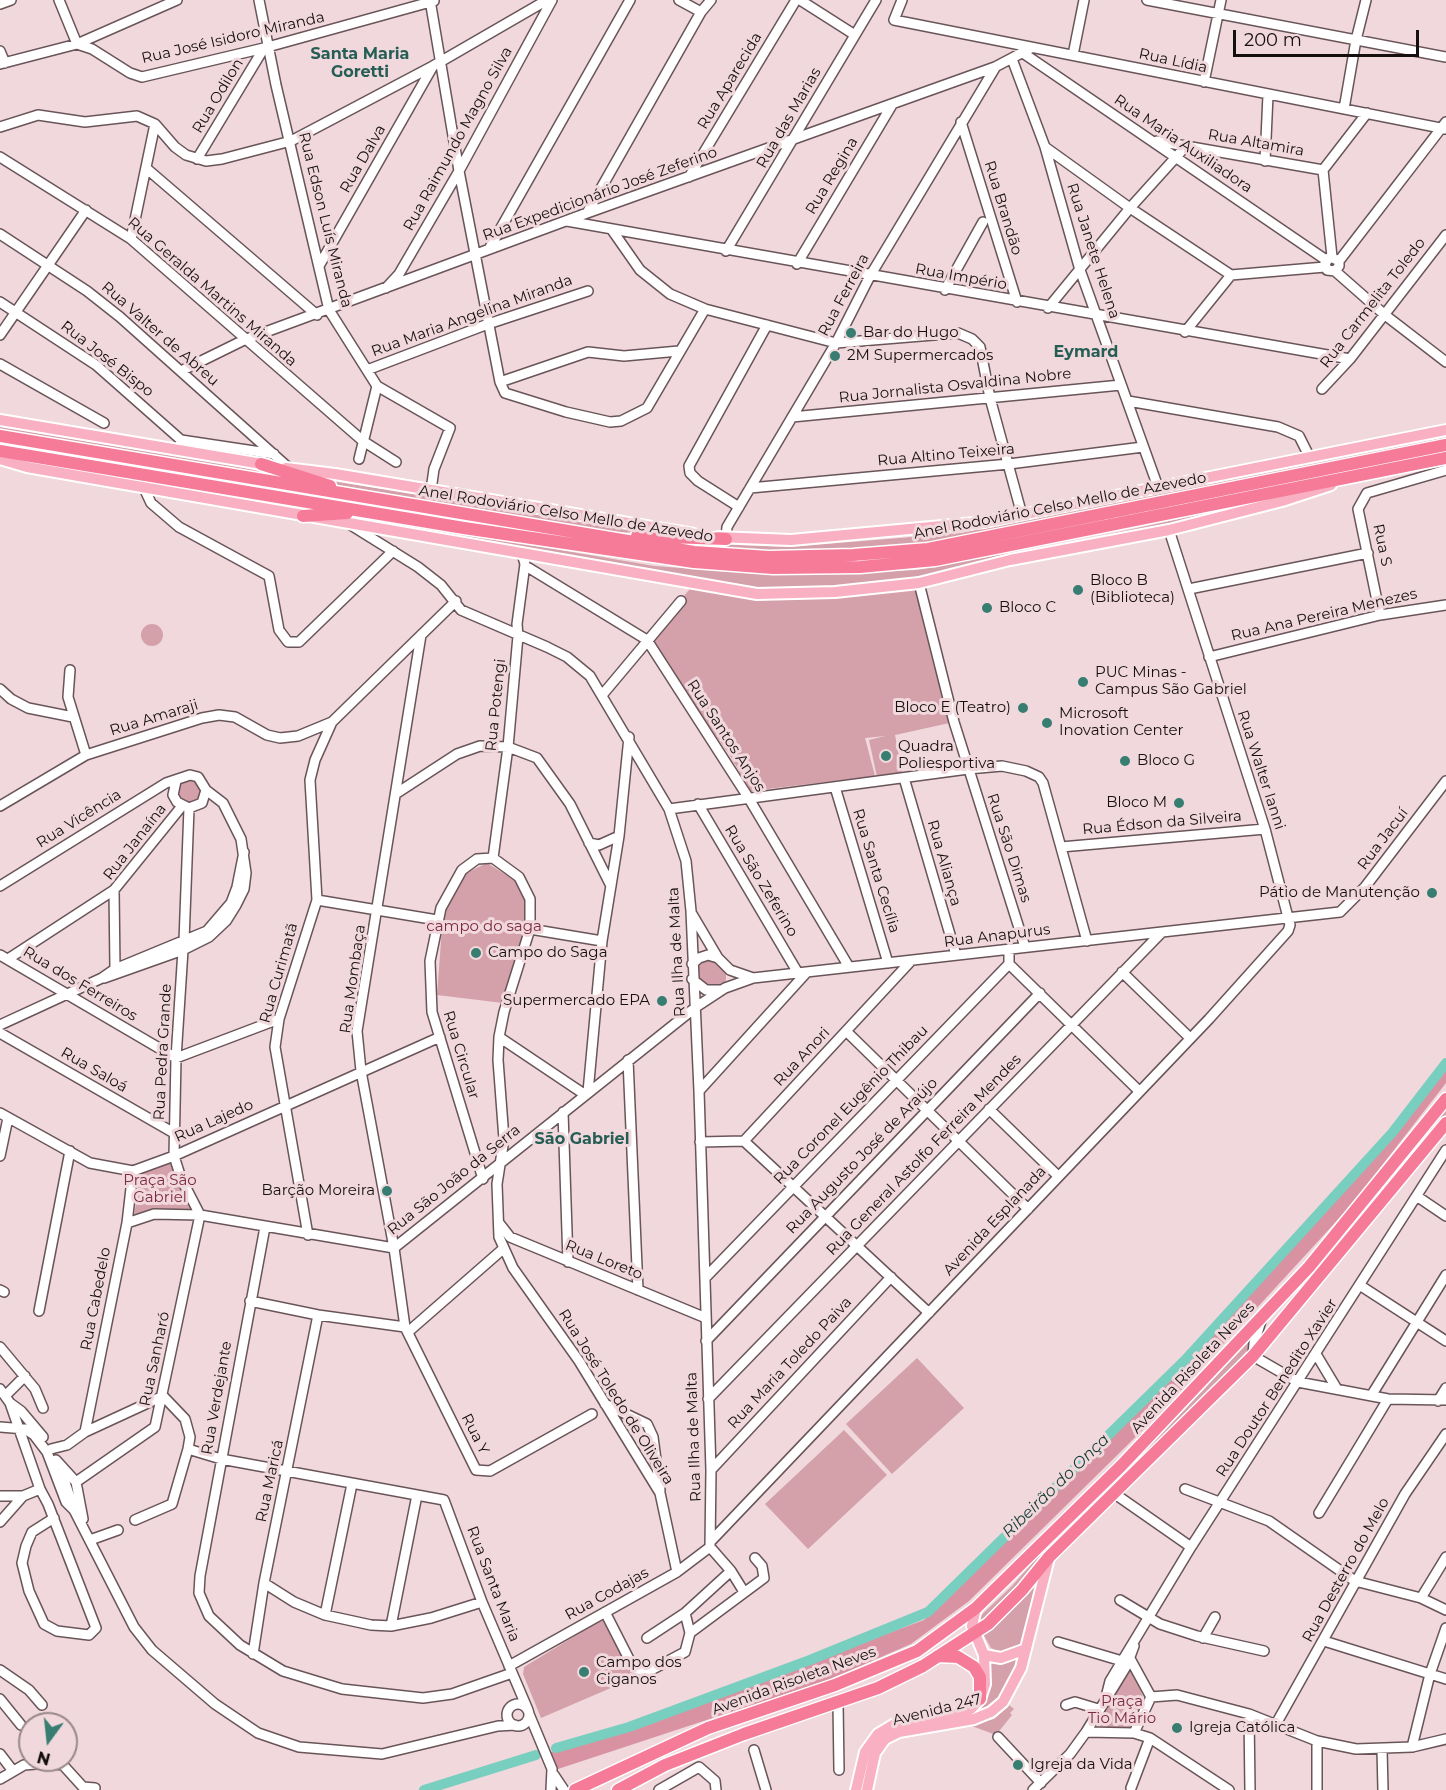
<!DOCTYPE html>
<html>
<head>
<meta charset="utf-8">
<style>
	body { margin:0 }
	#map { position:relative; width:1446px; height:1790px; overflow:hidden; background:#f0d8dc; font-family:Montserrat,sans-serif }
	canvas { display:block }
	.north { position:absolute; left:18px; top:1712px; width:60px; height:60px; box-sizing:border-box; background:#f0d8dc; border:2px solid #99888a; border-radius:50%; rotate:195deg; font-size:16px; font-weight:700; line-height:24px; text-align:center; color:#160f10 }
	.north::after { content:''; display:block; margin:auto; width:21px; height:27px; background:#387d71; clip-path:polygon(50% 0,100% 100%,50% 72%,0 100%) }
	.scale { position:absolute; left:1233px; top:30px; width:186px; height:27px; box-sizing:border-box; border:3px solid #160f10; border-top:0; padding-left:8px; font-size:18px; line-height:21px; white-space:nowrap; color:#160f10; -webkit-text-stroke:4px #f0d8dc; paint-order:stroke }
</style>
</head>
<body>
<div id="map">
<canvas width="1446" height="1790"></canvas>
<div class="north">N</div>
<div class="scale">200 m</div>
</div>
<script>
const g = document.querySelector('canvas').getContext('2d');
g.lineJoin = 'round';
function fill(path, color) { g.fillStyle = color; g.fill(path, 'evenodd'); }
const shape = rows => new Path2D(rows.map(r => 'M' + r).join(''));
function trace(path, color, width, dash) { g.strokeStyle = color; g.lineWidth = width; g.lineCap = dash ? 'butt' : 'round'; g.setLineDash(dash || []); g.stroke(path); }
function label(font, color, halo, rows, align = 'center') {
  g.font = font + ' Montserrat,sans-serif'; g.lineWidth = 6; g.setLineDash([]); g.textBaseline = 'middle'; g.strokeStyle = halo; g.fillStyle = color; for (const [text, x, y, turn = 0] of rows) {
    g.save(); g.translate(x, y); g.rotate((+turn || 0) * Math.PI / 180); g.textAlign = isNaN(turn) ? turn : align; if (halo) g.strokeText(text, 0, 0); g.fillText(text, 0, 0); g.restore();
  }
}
fill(shape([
	[0,427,242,467,292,480,0,433],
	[1446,436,1446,443,909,547,834,552,752,551,661,542,788,547,962,533],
	[18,459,334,512,303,512],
	[312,478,396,491,646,532,597,533,360,493],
	[1262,501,1142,531,963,566,914,579,919,583,954,722,895,735,902,772,877,777,869,740,885,736,865,738,875,776,751,791,729,754,647,640,694,584,325,516,361,516,654,566,775,575,917,570,1091,538],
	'141 635a11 11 0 1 1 22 0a11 11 0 1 1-22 0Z',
	'177 792a12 12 0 1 1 24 0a12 12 0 1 1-24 0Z',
	[487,863,516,881,526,902,526,929,503,1003,437,995,443,915,462,875],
	[706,958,722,964,726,973,726,981,718,987,710,989,700,984,695,975,699,960],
	[1446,1108,1446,1115,1404,1170,1256,1342],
	[171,1160,196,1210,147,1212,134,1216,140,1176,144,1171],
	[1251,1339,1250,1348,1000,1605,975,1625,974,1622,1012,1586,1057,1535],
	[917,1358,964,1408,892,1474,846,1424],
	[844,1430,887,1475,808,1549,765,1504],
	[1038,1584,1020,1645,1017,1649,1002,1653,991,1648,983,1634],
	[606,1617,634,1678,541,1718,523,1674,524,1667],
	[1020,1659,1003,1696,991,1706,973,1714,988,1682,989,1661],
	[1132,1665,1144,1700,1131,1730,1093,1725],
	[1009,1705,1014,1709,1010,1713,1012,1715,996,1735,969,1725,994,1719]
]), '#d4a0aa');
fill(shape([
	[1446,1066,1446,1083,1352,1204,1322,1237,1164,1409,969,1601,911,1644,831,1679,558,1769,551,1752,716,1697,924,1620,1220,1326,1386,1143]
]), '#d992a1');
trace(shape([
	[556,1748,629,1727,810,1660,928,1612,1185,1360,1392,1133,1446,1063],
	[424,1790,536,1755]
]), '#78cfbf', 10);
const minor = shape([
	[59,0,77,44],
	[259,0,276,85,329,310,377,386,359,459],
	[430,0,459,171,500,382,505,393,566,412,610,422,621,421,647,408,705,309],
	[679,0,701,12],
	[800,0,855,35],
	[902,0,894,20,1446,129],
	[1147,0,1446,57],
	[0,4,11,0],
	[77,44,92,49,130,73,142,77,264,48,434,1],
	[0,51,5,63],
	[1023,53,1326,260],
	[1073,55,1084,0],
	[1012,59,1045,147,1080,270,1158,487],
	[0,64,77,44,177,0],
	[1204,82,1221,0],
	[1344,109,1356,40,1366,0],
	[961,122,1017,302],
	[0,127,38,115,85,122,137,116,155,124,175,147,186,155,206,161,222,159,291,141,433,66,547,0],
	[1157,141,1323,170],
	[1045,147,1130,208,1231,275],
	[0,157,131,239,363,441,396,462],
	[197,159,264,48],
	[1265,161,1268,95],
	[146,168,317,315],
	[689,177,796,0],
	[587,213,701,12,711,0],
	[567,221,1350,359],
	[612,230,640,270,670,294,705,309,836,343,958,333,972,339,980,347,990,398,1022,515],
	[0,234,87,291,120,317,290,469],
	[131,239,155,124],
	[489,249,630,0],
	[726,251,876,0],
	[1332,257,1323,170,1367,113],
	[1339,261,1446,122],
	[797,264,892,105],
	[319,266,433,66],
	[1335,271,1339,266,1339,261,1330,257,1325,263,1327,270,1335,271,1385,315,1446,362],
	[386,288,399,274,459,171,552,0],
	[945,290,983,222],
	[0,302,96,365,181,440,179,450],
	[1048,308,1130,208,1186,146],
	[1185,332,1231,275,1325,267],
	[0,335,86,210],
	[0,364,104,423],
	[367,370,488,324,588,291],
	[181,371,244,340,587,213,995,67,1031,48],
	[500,382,588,352,624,356,679,351],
	[377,386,450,428,434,469,431,490],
	[1322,389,1350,359,1446,235],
	[1128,401,1278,427,1299,436,1309,456],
	[792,417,1121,385],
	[181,440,274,454],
	[143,486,151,503,179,527,269,576,279,630,288,642,299,642,393,551],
	[750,488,1009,464,1143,447],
	[739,507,698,481,690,473,689,466,767,325],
	[349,524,418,567,441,585,461,610,547,647,567,657,590,676,669,809,686,861,691,911,699,1091,711,1470,710,1547,677,1572,509,1666],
	[726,539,727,527,836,343,870,276,995,68],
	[529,568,647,640,748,797,849,967],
	[919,583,954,722,1025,947],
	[1189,589,1368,553],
	[1380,615,1358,509,1367,493,1446,470],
	[421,635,357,1031,361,1071,394,1248,405,1327,476,1470,490,1471,592,1414],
	[1209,657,1380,615,1446,605],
	[70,670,68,697,86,755],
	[0,689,11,699,28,708,73,717],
	[603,694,681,601],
	[904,778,956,955],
	[835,787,888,963],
	[397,793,457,754,480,746,508,747,537,758,570,804,611,886],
	[698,804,798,973],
	[0,806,86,755,202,718,219,715,235,717,267,735,280,738,298,736,332,722,456,601],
	[669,809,968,769,1002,766,1026,771,1039,777,1043,783,1087,941],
	[589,843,599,845,619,836],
	[1061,847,1265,829],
	[493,858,508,747,518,636,517,624,525,564,522,554],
	[0,886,166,783,190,775,198,777,206,790,202,803,189,808,177,802,173,795,176,781],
	[317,900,437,920],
	[692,914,718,958,730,970,753,978,1340,912,1365,887,1446,781],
	[530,929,602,941],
	[184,941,189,808],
	[0,955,176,1058,279,1019],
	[8,959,114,890],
	[692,964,699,958,708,955,718,958],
	[1009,964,1139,1091],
	[115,969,114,890,182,806],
	[1122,972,1190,1038],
	[104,978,183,950,209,937,226,921,236,905,244,889,246,873,241,839,223,803,206,790],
	[692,979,706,990,722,990],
	[0,1025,102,978,115,969,207,931,231,903,237,887,244,852],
	[846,1031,1028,1209],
	[0,1033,174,1133],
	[499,1037,584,1094],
	[628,1060,638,1290],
	[699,1091,807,972],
	[588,1092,602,941,619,836,629,737],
	[989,1109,1058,1176],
	[563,1112,568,1262],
	[0,1113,90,1163,133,1171,174,1156,440,1037],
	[744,1141,929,1313],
	[700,1142,744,1141,911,961],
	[0,1156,8,1118],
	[483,1179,432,1012,430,961,441,908,462,870,477,859,493,858,519,877,530,899,530,929,504,1012,499,1037,498,1060,504,1139,497,1184,499,1237,513,1268,579,1361,660,1493,677,1572],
	[1418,1197,1446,1216],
	[127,1223,154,1214,200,1215,394,1248,696,1007,725,988,753,978],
	[499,1223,510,1237,706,1318],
	[265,1227,200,1576,199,1593,209,1616,240,1645,283,1671,342,1689,423,1698,452,1694,512,1673],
	[308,1235,275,1047,279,1019,317,900,310,780,315,760,332,722],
	[705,1278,1009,964,1009,949],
	[1361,1286,1446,1341],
	[0,1290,4,1292],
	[250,1301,318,1315,405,1327],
	[39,1311,70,1151],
	[1262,1318,1254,1343,1253,1356,1298,1382,1388,1399,1446,1400],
	[408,1332,503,1249],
	[706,1341,1040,993],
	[0,1347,35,1389,43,1408],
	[1316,1354,1337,1389],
	[0,1389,10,1403,40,1489,48,1504,96,1628,89,1635,57,1631,44,1624,29,1591,22,1563,26,1546,32,1532,54,1518],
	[5,1396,25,1376],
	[1371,1396,1446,1275],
	[708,1399,1162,932],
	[1438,1401,1446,1388],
	[10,1403,21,1411,43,1437],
	[605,1404,647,1424,653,1437,660,1490],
	[0,1427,25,1429,34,1435,47,1452,66,1502,74,1510,134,1627,152,1650,215,1704,258,1733,299,1747,382,1754,498,1726,515,1725],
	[85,1432,127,1223,133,1171],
	[51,1449,67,1445,85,1432,163,1396,185,1419,190,1437,188,1449,172,1504,135,1520],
	[188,1449,221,1459,444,1500,482,1602,528,1710],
	[56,1460,76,1482,83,1519],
	[711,1470,891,1277],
	[62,1473,74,1510],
	[76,1482,155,1427,200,1215,181,1178,174,1156,176,1058,183,950],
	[1185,1489,1269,1521,1355,1581,1421,1598,1446,1610],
	[1115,1494,1191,1547],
	[0,1496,23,1496],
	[1319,1513,1388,1399],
	[0,1522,23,1496,40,1489],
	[90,1540,118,1530],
	[712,1540,1209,1019,1288,931,1290,925,1265,829,1169,530],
	[710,1547,731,1571,744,1592],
	[264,1583,294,1602,325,1615,371,1625,391,1626,431,1618,482,1602],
	[1421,1598,1446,1557],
	[1120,1600,1160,1624,1197,1636,1264,1651],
	[605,1612,631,1663,636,1669,643,1671,653,1669,685,1652,690,1633,685,1613],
	[325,1615,352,1484],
	[391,1626,417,1495],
	[690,1633,764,1578,762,1566,755,1558],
	[647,1638,685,1613,731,1571],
	[1203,1638,1215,1617],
	[1324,1641,1446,1679],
	[1058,1642,1122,1661],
	[253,1654,264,1583,318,1315],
	[1128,1655,1151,1697],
	[0,1670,29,1690,42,1705],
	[1106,1697,1110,1681,1191,1547,1446,1150],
	[1151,1697,1177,1695,1249,1714,1317,1741,1356,1749,1412,1747,1446,1739],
	[0,1699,21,1725],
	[838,1703,839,1770],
	'507 1715a11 11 0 1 1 22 0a11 11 0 1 1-22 0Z',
	[1066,1705,1075,1702,1098,1709],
	[529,1714,552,1769,551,1790],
	[1249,1714,1250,1790],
	[1276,1724,1405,1494,1446,1434],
	[1086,1732,1134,1733,1150,1738,1229,1790],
	[1134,1733,1151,1697],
	[998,1737,1041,1783],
	[1412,1747,1430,1674,1446,1628],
	[1382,1749,1383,1790],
	[754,1750,766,1790],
	[0,1754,13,1771],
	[554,1775,564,1790],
	[0,1779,24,1765,48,1763,63,1765,83,1787,95,1788],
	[1131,1788,1150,1738],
	[659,1790,699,1767,715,1781,716,1790],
	[1033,1790,1070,1754,1086,1732,1127,1665,1134,1646],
	[1317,1790,1317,1741]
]);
const major = shape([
	[0,420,268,465],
	[0,459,27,467,757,594,835,592,919,583,1010,560,1169,530,1282,501,1331,485],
	[286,468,335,474,694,534],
	[718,537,791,540,985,522,1446,430],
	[984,1655,1001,1658,1026,1649],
	[856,1790,865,1752,878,1734,893,1725,959,1713,971,1709,980,1699,985,1684,984,1655,972,1626,976,1608],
	[867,1790,875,1753,885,1739,899,1732,974,1719,991,1712,1003,1702,1021,1668,1049,1558]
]);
const highway = shape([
	[0,436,694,552,769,557,853,555,928,549,1446,445],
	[0,451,464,528,694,562,773,568,860,567,935,560,1446,458],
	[261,464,330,486],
	[303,516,347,513],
	[637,536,726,539],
	[938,1656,958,1657,974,1667,980,1677,980,1699],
	[575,1790,708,1728,835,1685,917,1651,976,1608,1121,1466,1309,1267,1446,1099],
	[618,1790,665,1765,744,1734,878,1688,923,1666,988,1624,1022,1590,1049,1557,1253,1356,1446,1123]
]);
trace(minor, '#695559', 12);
trace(major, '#fff', 14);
trace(highway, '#fff', 15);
trace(minor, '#fff', 9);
trace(major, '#f9b0c2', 10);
trace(highway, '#f57b99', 12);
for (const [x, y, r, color] of [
	[851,333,6,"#387d71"],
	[835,356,6,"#387d71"],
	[1078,590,6,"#387d71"],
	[987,608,6,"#387d71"],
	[1083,682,6,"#387d71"],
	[1023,708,6,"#387d71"],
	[1047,723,6,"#387d71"],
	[886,756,6,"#387d71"],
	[1125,761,6,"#387d71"],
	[1179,803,6,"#387d71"],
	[1432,893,6,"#387d71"],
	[476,953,6,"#387d71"],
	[662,1001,6,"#387d71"],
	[387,1191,6,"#387d71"],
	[584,1672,6,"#387d71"],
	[1177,1728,6,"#387d71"],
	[1018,1765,6,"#387d71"]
]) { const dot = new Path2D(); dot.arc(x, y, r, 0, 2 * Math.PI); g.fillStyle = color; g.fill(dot); trace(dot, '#f0d8dc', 2); }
label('15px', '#160f10', '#f0d8dc', [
	["Rua José Isidoro Miranda",233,38,-13],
	["Rua Lídia",1173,61,12],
	["Rua Aparecida",730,81,-59],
	["Rua Odilon",218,96,-59],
	["Rua das Marias",789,118,-60],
	["Rua Raimundo Magno Silva",458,139,-61],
	["Rua Altamira",1256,143,10],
	["Rua Maria Auxiliadora",1183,144,34],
	["Rua Dalva",363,159,-60],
	["Rua Regina",832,176,-59],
	["Rua Expedicionário José Zeferino",600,194,-20],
	["Rua Brandão",1003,208,73],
	["Rua Edson Luís Miranda",325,220,76],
	["Rua Janete Helena",1093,251,72],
	["Rua Império",961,277,10],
	["Rua Geralda Martins Miranda",212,292,41],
	["Rua Ferreira",844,295,-62],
	["Rua Carmelita Toledo",1373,303,-52],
	["Rua Maria Angelina Miranda",472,316,-20],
	["Rua Valter de Abreu",160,334,41],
	["Rua José Bispo",107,359,38],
	["Rua Jornalista Osvaldina Nobre",955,386,-6],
	["Rua Altino Teixeira",946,455,-5],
	["Anel Rodoviário Celso Mello de Azevedo",1060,506,-11],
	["Anel Rodoviário Celso Mello de Azevedo",566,514,9],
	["Rua S",1382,545,78],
	["Rua Ana Pereira Menezes",1324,615,-13],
	["Rua Potengi",496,705,-84],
	["Rua Amaraji",154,718,-17],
	["Rua Santos Anjos",726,736,57],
	["Rua Walter Ianni",1261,770,72],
	["Rua Vicência",79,819,-32],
	["Rua Édson da Silveira",1162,823,-5],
	["Rua Jacuí",1383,839,-53],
	["Rua Janaína",135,842,-52],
	["Rua São Dimas",1009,848,72],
	["Rua Aliança",944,863,74],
	["Rua Santa Cecília",876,871,73],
	["Rua São Zeferino",761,881,59],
	["Rua Anapurus",997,936,-7],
	["Rua Ilha de Malta",677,952,-93],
	["Rua Curimatã",279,973,-74],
	["Rua Mombaça",353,979,-82],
	["Rua dos Ferreiros",80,984,31],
	["Rua Pedra Grande",163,1052,-87],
	["Rua Circular",461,1055,73],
	["Rua Anori",802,1057,-47],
	["Rua Saloá",94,1070,30],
	["Rua Coronel Eugênio Thibau",851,1105,-46],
	["Rua Lajedo",214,1121,-24],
	["Rua General Astolfo Ferreira Mendes",924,1155,-46],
	["Rua Augusto José de Araújo",862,1156,-46],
	["Rua São João da Serra",454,1180,-39],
	["Avenida Esplanada",995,1221,-47],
	["Rua Loreto",604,1260,22],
	["Rua Cabedelo",96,1299,-79],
	["Rua Sanharó",155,1359,-78],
	["Rua Maria Toledo Paiva",790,1363,-47],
	["Avenida Risoleta Neves",1193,1368,-47],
	["Rua Doutor Benedito Xavier",1277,1388,-57],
	["Rua José Toledo de Oliveira",616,1397,58],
	["Rua Verdejante",217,1398,-80],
	["Rua Y",475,1434,63],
	["Rua Ilha de Malta",694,1437,-92],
	["Rua Maricá",270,1481,-78],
	["Rua Desterro do Melo",1346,1570,-61],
	["Rua Santa Maria",493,1584,69],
	["Rua Codajas",607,1594,-29],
	["Avenida Risoleta Neves",794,1681,-20],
	["Avenida 247",937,1710,-14]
]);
label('15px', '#160f10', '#f0d8dc', [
	["Bar do Hugo",863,333],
	["2M Supermercados",847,356],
	["Bloco B",1090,581],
	["(Biblioteca)",1090,598],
	["Bloco C",999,608],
	["PUC Minas -",1095,673],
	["Campus São Gabriel",1095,690],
	["Bloco E (Teatro)",1011,708,"right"],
	["Microsoft",1059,714],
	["Inovation Center",1059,731],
	["Quadra",898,747],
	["Poliesportiva",898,764],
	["Bloco G",1137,761],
	["Bloco M",1167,803,"right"],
	["Pátio de Manutenção",1420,893,"right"],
	["Campo do Saga",488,953],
	["Supermercado EPA",650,1001,"right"],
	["Barção Moreira",375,1191,"right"],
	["Campo dos",596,1663],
	["Ciganos",596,1680],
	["Igreja Católica",1189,1728],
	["Igreja da Vida",1030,1765]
], 'left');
label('15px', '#7e2a42', '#f0d8dc', [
	["campo do saga",484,927],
	["Praça São",160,1181],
	["Gabriel",160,1198],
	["Praça",1122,1702],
	["Tio Mário",1122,1719]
]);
label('bold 16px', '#265d54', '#f0d8dc', [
	["Santa Maria",360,54],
	["Goretti",360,72],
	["Eymard",1086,352],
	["São Gabriel",582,1139]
]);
label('italic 16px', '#143d36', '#f0d8dc', [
	["Ribeirão do Onça",1056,1486,-44]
]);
</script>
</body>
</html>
